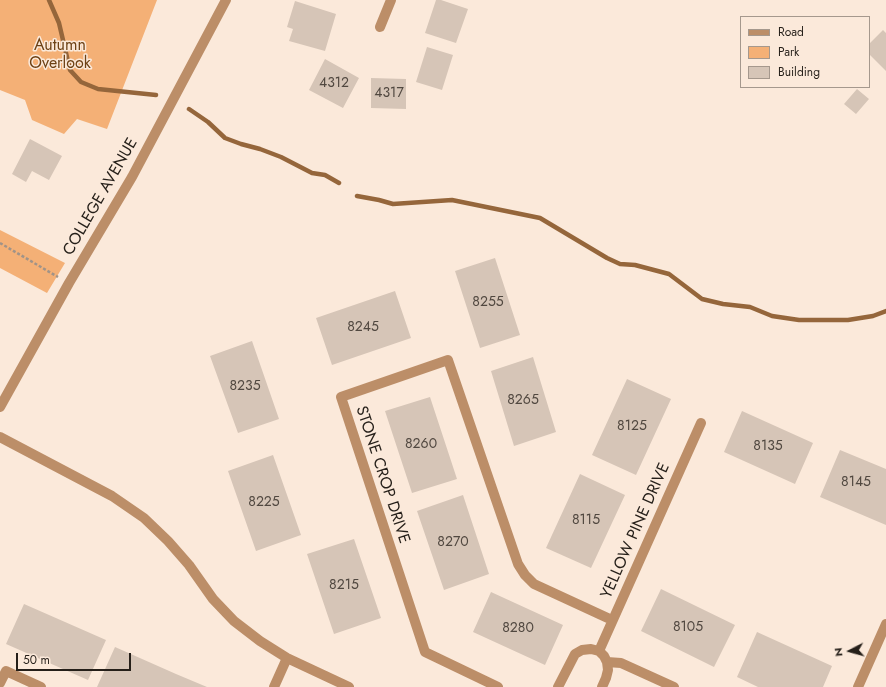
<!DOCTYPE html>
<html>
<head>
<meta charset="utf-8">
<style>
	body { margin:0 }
	#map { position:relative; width:886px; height:687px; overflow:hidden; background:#fbe9da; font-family:Jost,sans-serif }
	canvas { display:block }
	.legend { position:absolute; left:740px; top:16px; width:130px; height:72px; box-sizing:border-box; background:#fbe9da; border:1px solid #a5988d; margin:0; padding:5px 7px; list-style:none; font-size:12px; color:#251f19 }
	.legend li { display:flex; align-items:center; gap:8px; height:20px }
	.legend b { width:20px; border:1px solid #a5988d }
	.north { position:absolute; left:830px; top:631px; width:40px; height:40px; -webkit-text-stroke:3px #fbe9da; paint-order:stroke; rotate:264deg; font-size:11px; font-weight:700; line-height:16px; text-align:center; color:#251f19 }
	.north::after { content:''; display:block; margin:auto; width:14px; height:18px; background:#251f19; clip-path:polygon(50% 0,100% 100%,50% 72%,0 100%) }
	.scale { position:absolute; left:16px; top:653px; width:115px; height:18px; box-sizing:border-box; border:2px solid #251f19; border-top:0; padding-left:5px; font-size:12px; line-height:14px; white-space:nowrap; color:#251f19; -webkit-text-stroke:3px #fbe9da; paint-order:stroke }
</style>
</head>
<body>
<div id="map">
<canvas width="886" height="687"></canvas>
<ul class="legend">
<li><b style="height:5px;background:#bc8e68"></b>Road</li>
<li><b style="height:11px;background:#f4b076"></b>Park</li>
<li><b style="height:11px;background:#d6c5b7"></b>Building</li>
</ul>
<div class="north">N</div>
<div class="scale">50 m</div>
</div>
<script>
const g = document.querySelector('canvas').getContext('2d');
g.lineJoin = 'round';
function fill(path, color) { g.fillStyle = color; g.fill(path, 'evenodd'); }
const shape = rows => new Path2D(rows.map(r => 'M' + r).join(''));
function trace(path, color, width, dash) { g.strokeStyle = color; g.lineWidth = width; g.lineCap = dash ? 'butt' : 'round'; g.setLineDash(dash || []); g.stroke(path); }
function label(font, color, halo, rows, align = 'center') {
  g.font = font + ' Jost,sans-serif'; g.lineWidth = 3; g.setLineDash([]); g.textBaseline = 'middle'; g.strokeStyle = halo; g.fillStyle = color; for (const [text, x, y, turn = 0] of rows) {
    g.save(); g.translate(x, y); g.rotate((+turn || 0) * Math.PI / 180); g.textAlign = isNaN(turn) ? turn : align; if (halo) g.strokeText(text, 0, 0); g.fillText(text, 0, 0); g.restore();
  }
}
fill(shape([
	[0,0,157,0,107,129,77,119,64,134,32,120,25,100,0,90],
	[0,230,65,263,47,293,0,268]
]), '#f4b076');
trace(shape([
	[49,0,59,23,70,70,81,82,98,89,156,95],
	[189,109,208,122,225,138,241,144,260,149,281,157,312,173,325,175,339,183],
	[357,196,379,200,393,204,452,200,540,218,607,258,620,264,635,265,669,274,702,299,723,304,750,307,772,316,799,320,848,320,873,316,886,311]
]), '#95663b', 4.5);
fill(shape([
	[436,0,441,0,468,9,456,43,425,33],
	[295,1,336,14,325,51,289,41,293,29,287,27],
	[883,30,886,33,886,71,869,54,869,44],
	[427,47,453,55,442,90,416,82],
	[325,59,359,78,343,108,309,90],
	[371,78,406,79,406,109,371,108],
	[857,89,869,99,856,114,844,104],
	[30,139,62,156,49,180,32,171,26,182,12,174],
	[495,258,520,335,480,348,455,271],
	[395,291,411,338,332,365,316,318],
	[252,341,279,419,238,433,210,356],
	[533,357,556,432,514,446,491,371],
	[627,379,671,399,636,475,592,455],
	[430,397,457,479,412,493,385,411],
	[742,411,813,443,795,484,724,452],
	[840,450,886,469,886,525,820,497],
	[273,455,301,535,256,551,228,471],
	[580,474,625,495,591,568,546,548],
	[463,495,489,574,444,590,417,511],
	[354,539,381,618,334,634,307,554],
	[661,589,735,625,714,667,641,631],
	[491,592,563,625,545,665,473,632],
	[24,604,106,640,88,680,6,644],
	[757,632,832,666,823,687,758,687,737,677],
	[115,647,176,674,207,687,97,687]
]), '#d6c5b7');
trace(shape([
	[0,243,58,277]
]), '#a09388', 2.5, [3, 2]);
trace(shape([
	[380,27,391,0],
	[0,407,69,283,132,177,226,0],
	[0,437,112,496,144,518,168,541,189,565,213,599,234,621,260,641,287,658,349,687],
	[599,651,701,423],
	[607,662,621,663,674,687],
	[0,683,6,671,41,687],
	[274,687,287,658],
	[498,687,425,652,341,397,448,360,518,564,525,575,534,584,612,620],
	[558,687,575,654,582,650,591,649,599,651,604,656,607,662,608,670,606,678,602,687],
	[858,687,886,624]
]), '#bc8e68', 10);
label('14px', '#514840', null, [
	["4312",334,84],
	["4317",389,94],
	["8255",488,303],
	["8245",363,328],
	["8235",245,387],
	["8265",523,401],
	["8125",632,427],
	["8260",421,445],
	["8135",768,447],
	["8145",856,483],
	["8225",264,503],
	["8115",586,521],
	["8270",453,543],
	["8215",344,586],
	["8105",688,628],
	["8280",518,629]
]);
label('16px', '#6d4115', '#fbe9da', [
	["Autumn",60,46],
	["Overlook",60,64]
]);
label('16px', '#251f19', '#fbe9da', [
	["COLLEGE AVENUE",101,197,-60],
	["STONE CROP DRIVE",382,475,72],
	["YELLOW PINE DRIVE",636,531,-66]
]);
</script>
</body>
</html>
